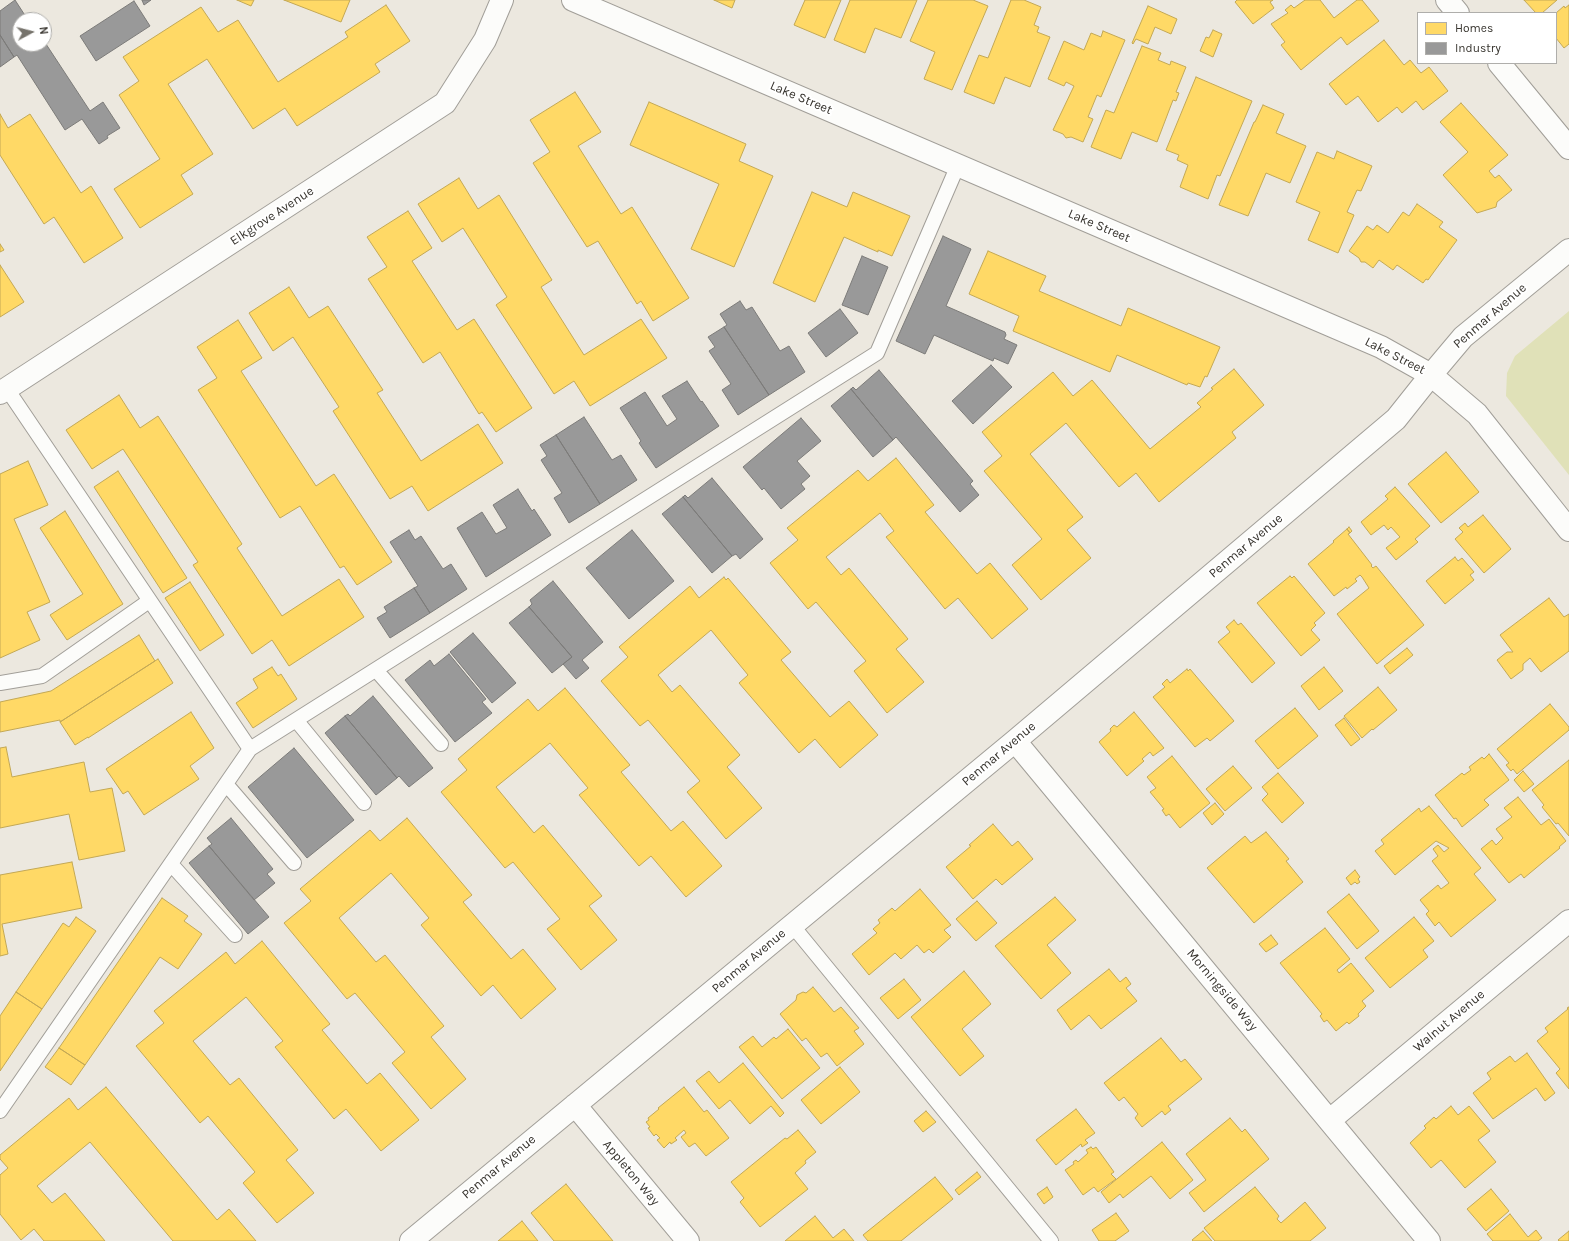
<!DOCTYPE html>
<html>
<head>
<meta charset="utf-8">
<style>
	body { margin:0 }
	#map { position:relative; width:1569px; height:1241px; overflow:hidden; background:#ece8df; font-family:Karla,sans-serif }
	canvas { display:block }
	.legend { position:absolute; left:1417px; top:12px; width:140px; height:52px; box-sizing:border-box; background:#fff; border:1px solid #afaeab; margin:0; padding:5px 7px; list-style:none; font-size:12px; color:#37342e }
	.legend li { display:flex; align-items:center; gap:8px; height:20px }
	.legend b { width:20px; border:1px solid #afaeab }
	.north { position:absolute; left:12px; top:12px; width:40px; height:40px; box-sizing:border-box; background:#fff; border:1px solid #afaeab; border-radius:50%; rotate:83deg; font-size:11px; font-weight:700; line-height:16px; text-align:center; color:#37342e }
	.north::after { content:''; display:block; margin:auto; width:14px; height:18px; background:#76736c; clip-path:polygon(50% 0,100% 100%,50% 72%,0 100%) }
</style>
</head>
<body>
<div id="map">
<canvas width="1569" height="1241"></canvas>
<ul class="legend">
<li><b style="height:11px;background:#ffd966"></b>Homes</li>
<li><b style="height:11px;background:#999"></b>Industry</li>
</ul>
<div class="north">N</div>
</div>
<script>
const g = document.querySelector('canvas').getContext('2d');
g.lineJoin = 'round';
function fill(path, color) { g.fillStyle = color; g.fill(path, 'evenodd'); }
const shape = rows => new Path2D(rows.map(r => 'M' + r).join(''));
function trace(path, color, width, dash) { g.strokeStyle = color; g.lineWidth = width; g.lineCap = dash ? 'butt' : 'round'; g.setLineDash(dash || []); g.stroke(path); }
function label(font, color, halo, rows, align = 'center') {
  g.font = font + ' Karla,sans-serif'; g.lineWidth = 4; g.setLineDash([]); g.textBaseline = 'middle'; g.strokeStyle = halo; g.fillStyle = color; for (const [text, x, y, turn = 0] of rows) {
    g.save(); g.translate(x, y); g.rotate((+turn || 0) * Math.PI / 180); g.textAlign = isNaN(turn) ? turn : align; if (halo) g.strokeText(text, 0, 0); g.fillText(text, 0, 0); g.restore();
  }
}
fill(shape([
	[1569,311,1569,475,1506,396,1507,373,1515,356]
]), '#e0e1b8');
const homes = shape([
	[237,0,254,0,251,6,237,0],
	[284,0,350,0,341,22,284,0],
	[714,0,735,0,732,8,714,0],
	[805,0,841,0,825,38,794,25,805,0],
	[850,0,917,0,901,38,875,28,865,53,834,40,850,0],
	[928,0,973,0,988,6,952,90,924,79,935,52,910,41,928,0],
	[1011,0,1024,0,1041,7,1034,25,1039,27,1037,32,1050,37,1030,87,1005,77,994,104,964,92,979,55,988,58,1011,0],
	[1237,0,1273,0,1270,2,1274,8,1253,24,1235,2,1237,0],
	[1305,0,1320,0,1334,18,1357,0,1362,0,1379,21,1347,45,1341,37,1301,70,1281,45,1285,42,1271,24,1288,13,1285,10,1291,5,1294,8,1305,0],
	[1524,0,1557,0,1542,13,1536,13,1524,0],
	[386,5,410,41,375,64,380,72,297,126,285,108,253,129,207,59,168,84,213,154,181,175,193,194,140,228,114,189,160,159,119,95,139,81,123,57,201,7,218,32,238,20,278,82,348,37,345,32,386,5],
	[1569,5,1569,44,1564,48,1556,38,1556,13,1564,6,1565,8,1569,5],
	[1148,6,1177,19,1171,34,1155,27,1148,44,1136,39,1133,44,1132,43,1148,6],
	[1213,30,1222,34,1213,57,1200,51,1206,37,1209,38,1213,30],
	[1103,31,1125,40,1101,97,1097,95,1088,117,1093,119,1083,142,1071,137,1066,138,1063,134,1053,130,1074,86,1066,82,1064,86,1048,79,1064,41,1084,50,1091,33,1101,37,1103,31],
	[1384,40,1404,65,1410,60,1421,73,1429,67,1448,91,1423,110,1416,101,1402,113,1397,107,1378,122,1358,96,1346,105,1329,84,1384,40],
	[1142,46,1161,53,1158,60,1170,65,1171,61,1186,67,1176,92,1179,93,1176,101,1173,100,1157,142,1132,132,1121,159,1091,147,1106,110,1114,113,1142,46],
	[1196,77,1252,101,1220,176,1217,175,1208,199,1180,187,1188,165,1177,160,1179,155,1166,150,1196,77],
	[575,92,601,132,578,146,621,214,632,207,689,298,653,321,641,301,637,304,598,241,587,247,533,163,550,152,530,120,575,92],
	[649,102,746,144,739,161,773,176,734,267,691,249,719,184,630,145,649,102],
	[1461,103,1508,155,1489,171,1495,178,1499,175,1512,190,1497,202,1496,207,1477,213,1443,175,1468,152,1440,122,1461,103],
	[1263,105,1284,114,1276,133,1306,146,1290,183,1266,173,1248,216,1219,205,1254,122,1255,122,1263,105],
	[0,114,8,128,30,114,81,193,91,186,123,238,84,263,54,217,44,224,0,155,0,114],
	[1337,151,1372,166,1361,191,1357,190,1347,212,1354,215,1338,253,1308,240,1320,212,1296,202,1317,152,1334,159,1337,151],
	[459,178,478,209,499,195,552,280,541,287,584,355,641,319,667,358,590,406,574,381,554,394,496,305,507,297,463,228,442,242,418,204,459,178],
	[812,192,847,207,853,192,910,216,892,256,878,250,878,252,844,237,815,302,773,283,812,192],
	[1417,204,1443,222,1439,227,1457,240,1428,280,1426,279,1423,283,1397,265,1393,270,1379,260,1373,268,1365,262,1361,262,1359,258,1349,251,1367,226,1373,230,1377,225,1388,233,1403,212,1409,216,1417,204],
	[408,211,432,248,412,261,457,330,474,319,532,408,496,432,482,412,479,414,440,352,423,363,368,279,387,267,367,237,408,211],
	[0,244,4,250,0,252,0,244],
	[988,251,1046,276,1039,291,1121,326,1128,308,1220,347,1207,377,1205,376,1200,387,1188,383,1187,385,1117,355,1110,372,1013,331,1019,316,969,294,988,251],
	[0,265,24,302,0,317,0,265],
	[289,287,309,318,328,306,383,390,377,393,421,461,478,424,503,463,428,511,412,486,390,499,333,411,339,407,293,337,273,351,249,313,289,287],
	[238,320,262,358,241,371,316,486,334,474,392,562,357,585,344,566,340,568,300,506,280,518,198,390,217,378,197,347,238,320],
	[1234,369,1264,405,1232,432,1236,438,1159,502,1136,473,1119,487,1066,423,1030,454,1083,517,1067,530,1091,558,1041,600,1012,565,1042,539,984,471,1002,456,982,432,1053,372,1073,396,1092,380,1150,449,1201,407,1197,403,1213,389,1211,388,1234,369],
	[119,395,140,428,158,416,242,544,237,548,282,616,339,579,364,617,289,666,272,640,252,654,193,565,198,562,123,449,92,469,66,430,119,395],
	[1446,452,1479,492,1441,523,1408,484,1446,452],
	[896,458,934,505,925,512,977,574,990,563,1028,609,992,639,958,598,945,609,886,537,894,531,880,513,826,557,841,575,849,568,908,639,896,649,924,682,887,713,854,671,866,661,816,602,808,609,770,563,798,540,787,528,858,470,868,481,896,458],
	[28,461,48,505,14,519,50,602,27,612,40,640,0,658,0,474,28,461],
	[118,471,187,578,163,593,94,487,118,471],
	[1395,487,1430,526,1415,539,1418,542,1396,560,1386,548,1400,537,1391,527,1388,530,1384,525,1371,535,1361,522,1388,499,1385,496,1395,487],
	[65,511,123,604,67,640,50,615,83,594,40,528,65,511],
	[1483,515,1511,549,1484,573,1455,539,1463,532,1459,528,1465,523,1468,527,1483,515],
	[1349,527,1352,531,1350,533,1347,529,1349,527],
	[1347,529,1350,533,1348,534,1372,565,1371,566,1373,568,1376,566,1424,625,1377,664,1337,614,1369,588,1362,577,1360,575,1355,579,1357,581,1347,589,1346,587,1334,596,1308,564,1334,542,1333,541,1347,529],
	[1455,557,1458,561,1462,558,1474,572,1470,575,1474,580,1445,604,1426,581,1455,557],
	[1290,576,1292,578,1294,576,1325,613,1314,623,1316,625,1311,630,1320,640,1301,656,1257,603,1290,576],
	[724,577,726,580,728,578,791,652,781,660,830,717,849,701,878,735,840,768,815,739,799,753,739,683,748,675,711,630,658,675,672,692,680,685,740,755,727,767,762,808,726,839,687,792,700,781,648,720,640,726,601,681,628,657,619,647,690,586,699,598,724,577],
	[190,582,224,635,200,651,165,598,190,582],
	[1549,598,1564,617,1569,614,1569,651,1541,672,1530,658,1523,664,1523,670,1511,679,1497,660,1507,652,1513,652,1500,635,1549,598],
	[1234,620,1238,625,1241,623,1275,663,1252,683,1218,642,1230,632,1226,627,1234,620],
	[139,635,155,661,60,722,60,720,0,732,0,702,51,691,139,635],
	[1407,648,1413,655,1390,674,1384,666,1407,648],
	[158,659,173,683,88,738,88,737,75,745,60,722,158,659],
	[272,667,278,676,281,674,297,699,253,728,236,703,258,688,253,679,272,667],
	[1324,667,1343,691,1319,710,1301,686,1324,667],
	[1187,669,1188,671,1190,669,1234,721,1210,741,1207,738,1195,747,1153,697,1165,687,1162,684,1167,679,1170,683,1187,669],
	[1378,687,1397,710,1373,730,1372,729,1362,738,1344,716,1378,687],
	[565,688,630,765,621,772,671,831,683,821,722,866,686,897,651,856,639,866,579,795,588,788,550,743,496,787,534,833,543,825,602,896,589,906,617,940,581,970,547,929,560,919,513,862,505,868,441,792,467,770,458,759,528,699,538,711,565,688],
	[1550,704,1569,727,1569,730,1517,774,1513,769,1511,771,1506,765,1509,763,1497,749,1550,704],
	[1295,708,1318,736,1278,769,1255,741,1295,708],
	[191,712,214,748,190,766,199,779,144,815,128,791,123,794,106,769,191,712],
	[1134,712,1164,748,1153,756,1150,752,1142,759,1144,761,1127,776,1099,742,1111,731,1110,729,1114,725,1117,727,1134,712],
	[1344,718,1360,739,1351,746,1335,725,1344,718],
	[6,747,12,777,84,762,90,792,112,788,125,851,79,860,69,814,0,828,0,748,6,747],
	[1489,754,1509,780,1484,800,1489,805,1462,827,1456,818,1454,819,1435,795,1462,773,1464,775,1471,770,1469,767,1482,757,1484,759,1489,754],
	[1172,756,1210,803,1180,828,1169,814,1166,816,1162,810,1164,809,1150,792,1156,788,1147,777,1172,756],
	[1569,760,1569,836,1558,823,1556,824,1542,807,1544,805,1532,790,1569,760],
	[1233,766,1252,788,1225,811,1206,789,1233,766],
	[1523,771,1534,784,1524,792,1514,780,1523,771],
	[1278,773,1304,803,1282,823,1262,800,1268,794,1262,787,1278,773],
	[1518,797,1541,825,1549,819,1566,841,1559,847,1560,848,1524,878,1521,874,1509,883,1481,849,1492,840,1496,845,1503,838,1496,829,1512,817,1504,808,1518,797],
	[1215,803,1224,814,1212,825,1203,813,1215,803],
	[1429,806,1481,868,1474,874,1496,900,1451,937,1439,922,1435,926,1426,914,1429,911,1420,900,1438,885,1441,889,1449,883,1432,861,1438,856,1433,849,1438,845,1444,852,1449,848,1436,841,1395,875,1375,851,1384,844,1381,840,1419,808,1421,812,1429,806],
	[407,818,472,895,463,902,511,959,523,949,556,989,521,1019,493,985,481,996,421,925,429,918,391,873,339,918,376,962,385,955,444,1026,431,1037,466,1079,431,1109,392,1063,405,1052,355,993,347,999,284,923,311,901,300,889,370,830,380,841,407,818],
	[993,824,1012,846,1018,841,1033,859,1002,885,996,879,973,899,946,867,971,846,969,845,993,824],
	[1266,832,1289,859,1286,861,1303,882,1254,923,1207,868,1245,836,1251,843,1266,832],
	[72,862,82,908,2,924,8,954,0,956,0,875,72,862],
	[1355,870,1360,877,1358,879,1360,882,1357,884,1355,882,1351,885,1346,878,1355,870],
	[920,889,951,925,944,930,951,937,933,953,929,949,924,953,917,945,901,959,895,953,869,975,852,954,877,933,873,929,880,923,878,920,892,908,895,911,920,889],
	[1349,894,1379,931,1357,949,1327,912,1349,894],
	[1055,897,1076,920,1047,945,1071,973,1041,999,995,946,1055,897],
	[162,898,188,916,184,921,202,934,178,969,160,957,85,1065,59,1048,162,898],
	[977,901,997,923,976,941,956,919,977,901],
	[76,917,96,931,42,1009,16,992,63,923,69,927,76,917],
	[1414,917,1434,941,1423,950,1428,957,1390,988,1365,958,1414,917],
	[1325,928,1350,959,1337,970,1339,973,1351,963,1374,991,1362,1001,1366,1006,1358,1014,1359,1016,1349,1024,1347,1022,1336,1031,1327,1020,1324,1022,1320,1016,1322,1014,1280,963,1325,928],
	[1271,935,1278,944,1266,952,1259,944,1271,935],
	[262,941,330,1024,322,1030,367,1084,380,1073,419,1120,381,1151,346,1109,334,1119,275,1047,283,1041,246,997,193,1041,230,1085,239,1078,298,1150,286,1160,314,1193,277,1223,243,1183,255,1172,208,1116,200,1123,136,1046,164,1023,154,1011,226,952,235,964,262,941],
	[1109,969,1120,982,1126,977,1131,984,1126,988,1137,1001,1101,1029,1089,1015,1071,1030,1057,1010,1109,969],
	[964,971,991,1004,962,1029,984,1056,960,1076,911,1017,964,971],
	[904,979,921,1000,898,1019,880,998,904,979],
	[813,987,834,1012,841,1007,859,1028,854,1031,864,1044,837,1066,827,1053,821,1057,806,1038,802,1041,780,1014,796,1000,797,995,803,992,806,993,813,987],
	[16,992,42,1009,0,1071,0,1016,16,992],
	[1569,1007,1569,1089,1556,1073,1560,1069,1537,1041,1548,1032,1545,1028,1568,1009,1567,1008,1569,1007],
	[788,1029,820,1068,782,1099,739,1047,753,1036,762,1047,774,1037,776,1039,788,1029],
	[1161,1038,1181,1062,1185,1059,1202,1079,1168,1106,1171,1110,1165,1115,1162,1111,1142,1127,1135,1118,1138,1114,1124,1097,1119,1101,1104,1083,1161,1038],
	[59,1048,85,1065,71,1085,45,1067,59,1048],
	[1527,1053,1555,1093,1545,1101,1536,1088,1493,1119,1473,1093,1491,1079,1487,1073,1510,1056,1515,1062,1527,1053],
	[743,1063,784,1113,780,1117,771,1106,750,1124,730,1100,719,1109,696,1081,709,1071,719,1083,743,1063],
	[840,1067,860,1092,821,1124,801,1100,840,1067],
	[106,1087,217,1220,229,1209,256,1241,173,1241,90,1142,37,1186,52,1203,65,1193,105,1241,44,1241,34,1229,21,1240,0,1214,0,1175,8,1168,0,1159,0,1155,69,1098,78,1110,106,1087],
	[684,1087,704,1112,707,1110,729,1138,706,1156,695,1143,689,1147,681,1137,686,1133,684,1130,675,1138,677,1140,671,1144,670,1142,664,1148,657,1140,660,1138,656,1134,654,1136,648,1128,650,1127,646,1122,649,1120,648,1118,659,1109,658,1108,684,1087],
	[1451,1106,1458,1115,1469,1106,1490,1131,1478,1140,1496,1162,1465,1188,1441,1160,1431,1168,1410,1143,1426,1128,1424,1126,1434,1117,1436,1119,1451,1106],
	[1076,1109,1095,1133,1085,1140,1088,1143,1082,1147,1081,1144,1056,1165,1036,1140,1076,1109],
	[926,1111,936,1122,923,1132,914,1121,926,1111],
	[1230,1118,1242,1132,1245,1129,1269,1159,1204,1212,1189,1193,1206,1180,1186,1154,1230,1118],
	[798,1130,816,1152,805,1161,806,1163,795,1173,808,1189,760,1227,740,1202,744,1198,731,1182,785,1138,787,1139,798,1130],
	[1162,1142,1193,1180,1170,1199,1151,1176,1123,1198,1120,1194,1109,1203,1101,1192,1162,1142],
	[1091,1147,1093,1149,1096,1147,1114,1172,1111,1174,1116,1179,1098,1192,1094,1187,1083,1195,1065,1170,1074,1164,1073,1162,1076,1160,1078,1162,1088,1153,1086,1150,1091,1147],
	[977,1172,981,1177,959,1195,955,1190,977,1172],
	[935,1177,953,1199,901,1241,868,1241,863,1235,935,1177],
	[566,1184,613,1241,554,1241,531,1213,566,1184],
	[1047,1187,1053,1197,1044,1204,1037,1194,1047,1187],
	[1255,1187,1279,1216,1277,1219,1281,1223,1305,1202,1326,1228,1310,1241,1215,1241,1204,1228,1255,1187],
	[1491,1189,1509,1211,1486,1231,1467,1209,1491,1189],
	[1116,1213,1129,1231,1115,1241,1099,1241,1092,1230,1116,1213],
	[1510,1214,1528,1237,1536,1230,1542,1238,1538,1241,1493,1241,1487,1234,1510,1214],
	[815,1216,833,1238,844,1229,854,1241,785,1241,815,1216],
	[522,1221,538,1241,498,1241,522,1221],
	[1203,1231,1212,1241,1193,1241,1192,1240,1203,1231],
	[1569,1231,1569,1241,1559,1241,1558,1240,1569,1231]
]);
fill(homes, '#ffd966');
trace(homes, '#c3a855', 1);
const industry = shape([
	[15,0,28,20,20,20,20,44,44,44,44,41,90,111,103,102,120,128,107,136,108,138,99,144,82,119,65,130,17,55,14,57,0,35,0,11,15,0],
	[142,0,151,0,144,5,142,0],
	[134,1,150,26,96,61,80,36,134,1],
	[0,35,14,57,0,67,0,35],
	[943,236,971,249,946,306,1005,332,1006,335,1004,339,1017,345,1008,364,994,358,993,361,934,335,925,354,896,341,943,236],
	[862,256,888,267,868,315,842,305,862,256],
	[740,301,746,310,752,307,780,351,789,346,805,372,769,395,724,327,727,325,720,314,740,301],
	[840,309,858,333,826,357,808,333,840,309],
	[724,327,769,395,738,415,722,390,731,384,709,351,715,347,708,337,724,327],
	[991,365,1012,387,973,424,952,401,991,365],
	[879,370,973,481,970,484,979,495,960,512,896,437,893,440,851,389,853,387,856,390,879,370],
	[687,381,701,402,702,401,719,426,656,468,639,443,641,441,620,408,645,392,667,426,677,419,662,396,687,381],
	[851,389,893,440,873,457,831,406,851,389],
	[584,417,612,460,621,455,637,480,600,504,556,435,584,417],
	[801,418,821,441,797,461,810,476,801,484,805,489,781,509,764,488,762,490,743,467,801,418],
	[556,435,600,504,569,523,554,498,562,493,541,460,547,456,540,445,556,435],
	[712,478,763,539,740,559,736,554,732,556,683,497,685,495,688,498,712,478],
	[518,489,532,511,534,509,551,535,486,577,457,528,482,512,496,534,507,528,493,505,518,489],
	[683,497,732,556,712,573,662,514,683,497],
	[409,530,415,540,421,536,443,569,451,564,467,589,430,613,414,588,418,586,390,542,409,530],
	[632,530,674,581,629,619,586,568,632,530],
	[553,581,603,642,582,660,589,668,576,679,563,664,572,657,529,607,532,604,530,600,553,581],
	[414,588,430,613,390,638,377,618,387,612,384,607,414,588],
	[529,607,572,657,552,673,509,623,529,607],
	[473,633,516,683,492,703,450,652,473,633],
	[449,654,486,699,482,702,492,713,455,742,405,680,430,660,434,666,449,654],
	[373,696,433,768,409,787,399,776,397,778,345,716,348,714,350,716,373,696],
	[345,716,397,778,376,795,325,733,345,716],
	[294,748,354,820,307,858,248,787,294,748],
	[231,818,273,869,267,874,275,883,254,900,209,846,212,844,207,838,231,818],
	[209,846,269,917,248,934,189,863,209,846]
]);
fill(industry, '#999');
trace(industry, '#7c7b79', 1);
const service = shape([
	[7,389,250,749],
	[376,670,441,744],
	[0,683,42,676,149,601],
	[296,720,364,803],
	[226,784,294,863],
	[171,864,235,935],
	[792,925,1051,1241],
	[0,1111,250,749,877,353,958,165]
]);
const minor = shape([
	[1447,0,1458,13],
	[1499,63,1569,148],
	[0,393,445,103,485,40,502,0],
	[1015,741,1429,1241],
	[575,1105,688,1241],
	[1330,1120,1569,921],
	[411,1241,1015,741,1396,419,1431,375]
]);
const tertiary = shape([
	[573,0,1381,347,1431,375,1477,414,1569,530],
	[1431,375,1463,337,1569,250]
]);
trace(service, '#a19e98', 16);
trace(minor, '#a19e98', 24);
trace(tertiary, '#a19e98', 24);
trace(service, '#fcfcfa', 14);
trace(minor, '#fcfcfa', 22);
trace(tertiary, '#fcfcfa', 22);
label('13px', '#37342e', '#fff', [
	["Lake Street",801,98,23],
	["Elkgrove Avenue",272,216,-33],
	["Lake Street",1099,226,23],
	["Penmar Avenue",1490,316,-41],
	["Lake Street",1395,356,27],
	["Penmar Avenue",1246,546,-40],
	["Penmar Avenue",999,754,-40],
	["Penmar Avenue",749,961,-40],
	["Morningside Way",1222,990,50],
	["Walnut Avenue",1449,1021,-40],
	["Penmar Avenue",499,1167,-40],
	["Appleton Way",631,1173,50]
]);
</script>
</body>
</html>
